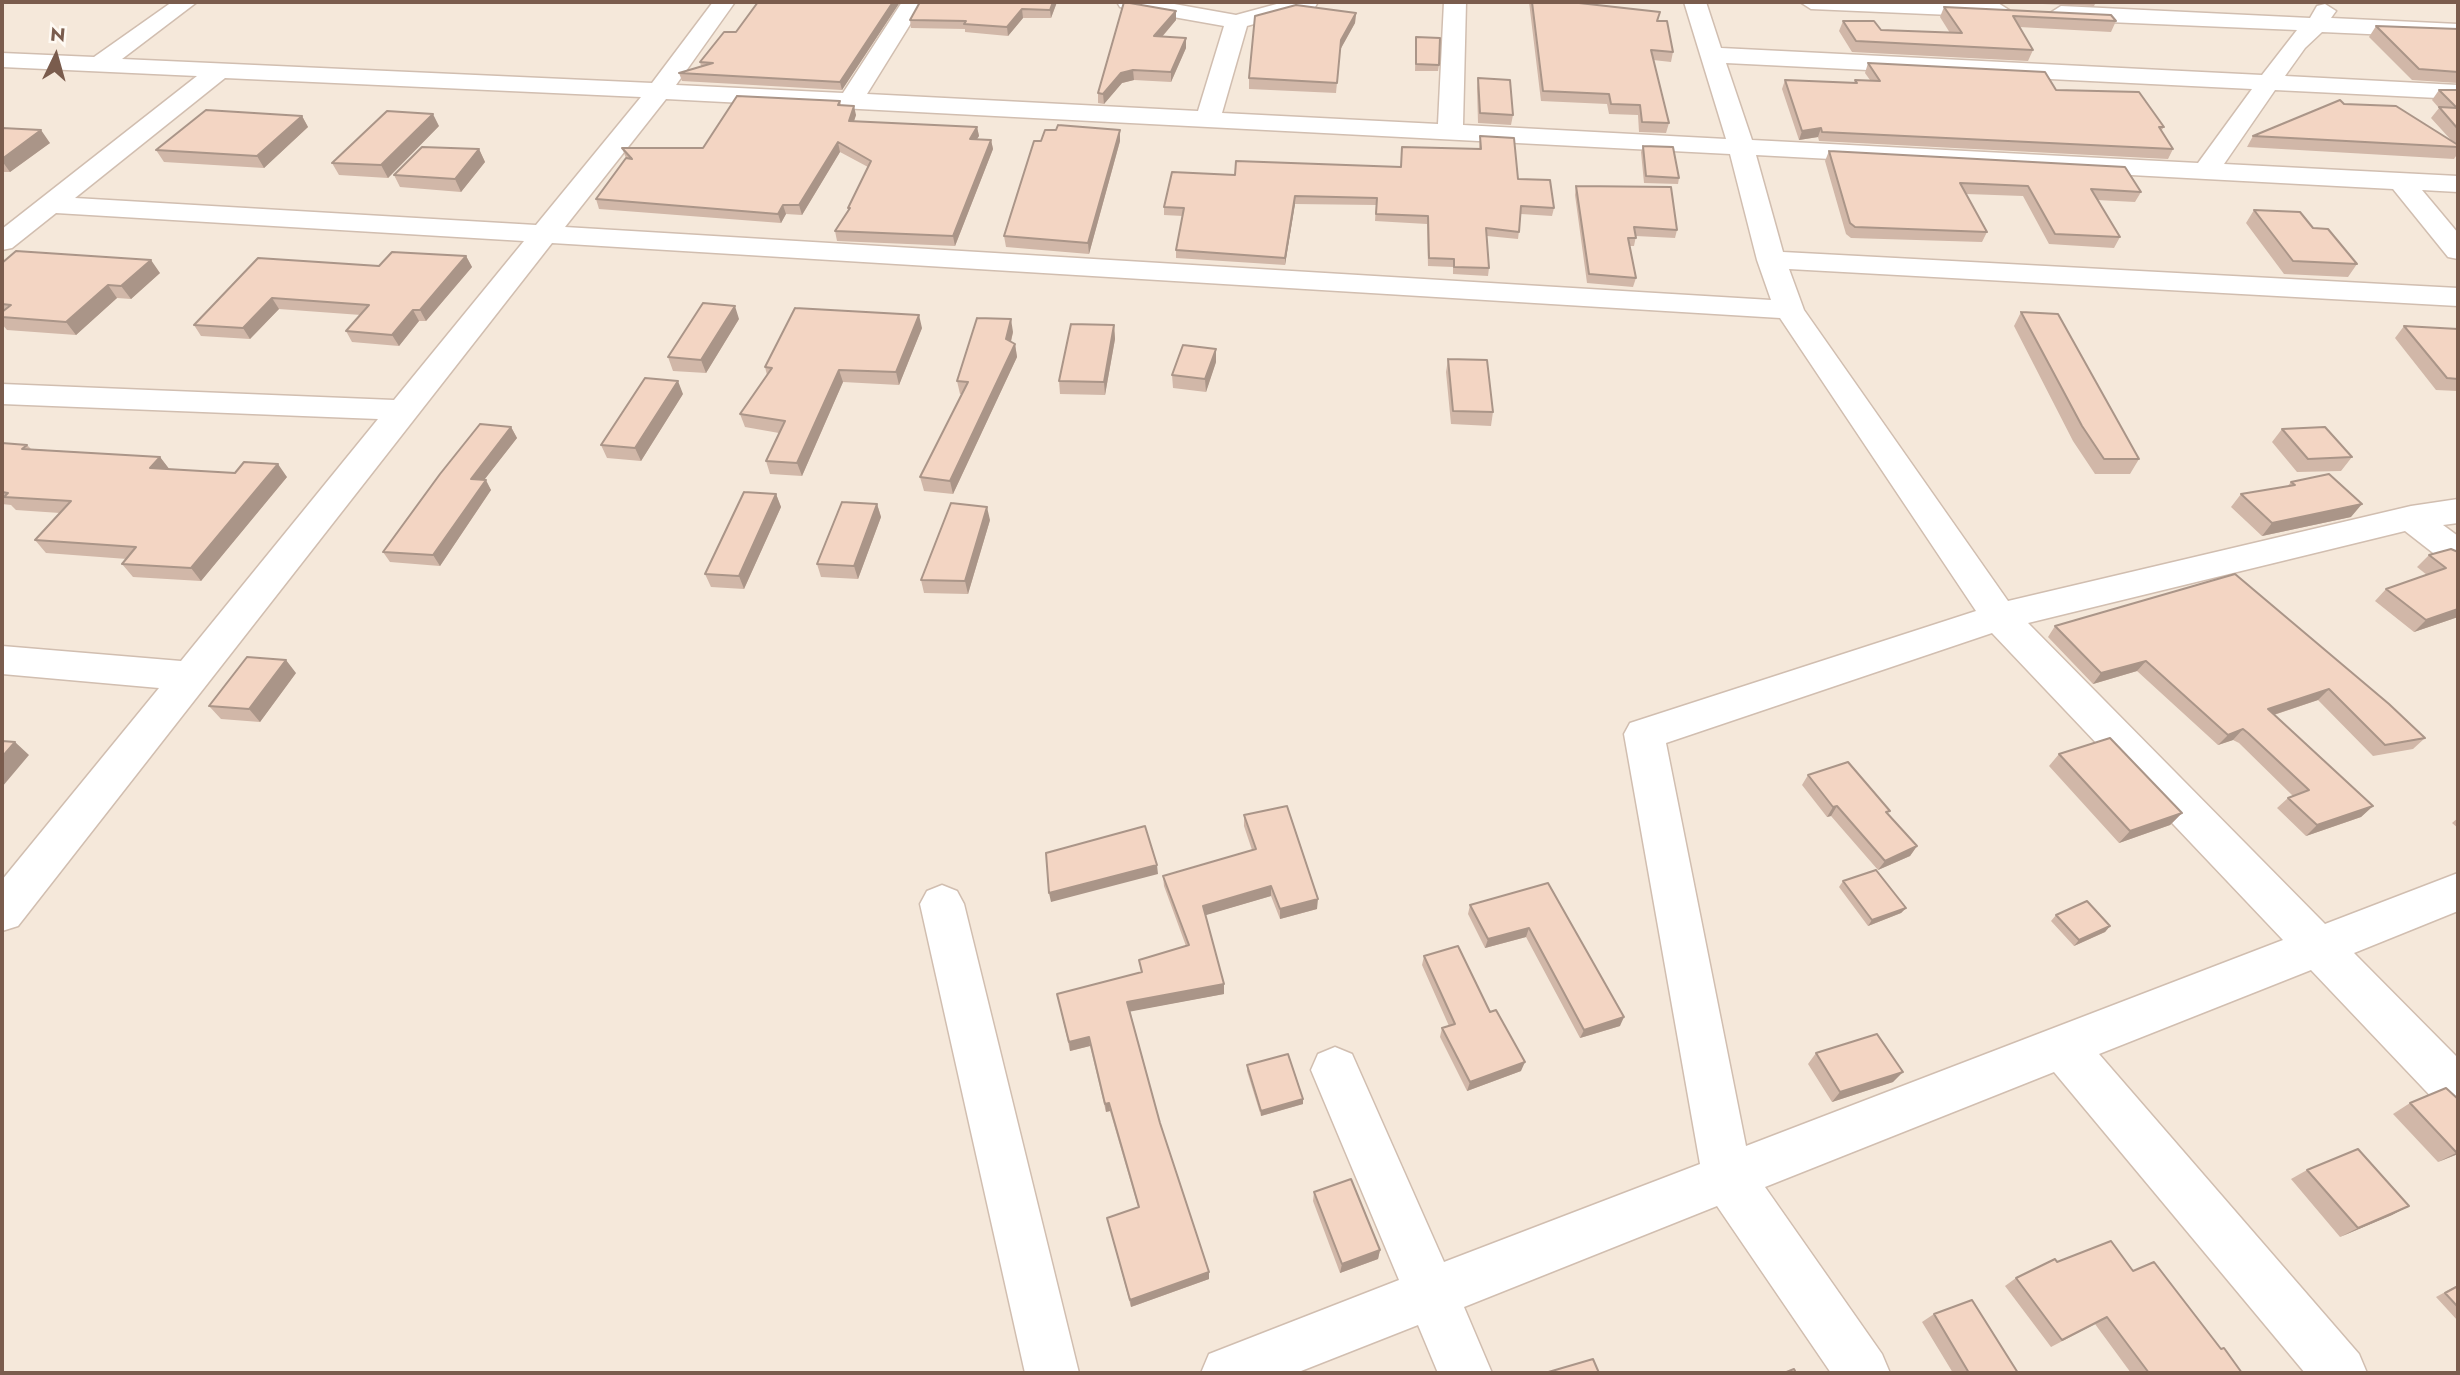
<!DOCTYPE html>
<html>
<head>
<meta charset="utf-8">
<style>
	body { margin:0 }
	#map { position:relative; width:2460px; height:1375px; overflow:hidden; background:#fdf6ec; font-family:Jost,sans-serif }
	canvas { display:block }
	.frame { position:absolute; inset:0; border:4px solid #7a5c4d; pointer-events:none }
	.north { position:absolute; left:21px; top:21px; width:70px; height:70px; -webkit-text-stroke:5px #fffaf3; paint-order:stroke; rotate:5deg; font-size:19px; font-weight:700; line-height:28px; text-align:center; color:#7a5c4d }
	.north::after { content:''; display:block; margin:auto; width:24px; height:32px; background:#7a5c4d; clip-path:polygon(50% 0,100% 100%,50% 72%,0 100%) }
</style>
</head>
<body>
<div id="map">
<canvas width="2460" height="1375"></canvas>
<div class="frame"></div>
<div class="north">N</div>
</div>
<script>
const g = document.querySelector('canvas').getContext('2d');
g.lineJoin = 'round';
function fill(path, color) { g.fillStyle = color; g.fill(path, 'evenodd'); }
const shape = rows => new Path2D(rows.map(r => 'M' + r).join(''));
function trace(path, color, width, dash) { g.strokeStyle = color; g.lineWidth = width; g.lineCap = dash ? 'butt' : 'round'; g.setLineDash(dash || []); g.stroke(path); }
fill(shape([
	[2,2,2458,2,2458,1373,2,1373]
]), '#f5e8da');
const minor = shape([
	[172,2,197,2,122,59,652,83,713,2,735,2,676,85,843,93,902,2,924,2,867,94,1198,111,1224,26,1128,9,1120,7,1117,2,1163,2,1236,15,1284,2,1318,2,1315,7,1247,26,1222,113,1438,124,1444,2,1466,2,1463,125,1726,139,1684,2,1706,2,1721,48,2262,75,2297,30,2061,20,2050,13,2061,6,2310,18,2317,6,2325,4,2336,11,2331,18,2458,24,2458,38,2322,32,2305,48,2285,76,2458,85,2458,99,2275,90,2224,164,2458,176,2458,192,2422,190,2458,233,2458,259,2448,257,2393,189,1756,155,1783,252,2458,288,2458,306,1789,269,1804,310,2008,601,2411,506,2458,499,2458,523,2443,525,2458,536,2458,566,2446,563,2405,531,2028,623,2325,924,2458,873,2458,911,2354,953,2458,1058,2458,1114,2441,1107,2311,970,2099,1054,2359,1354,2367,1373,2305,1373,2054,1072,1765,1187,1882,1354,1890,1373,1831,1373,1717,1206,1464,1307,1492,1373,1438,1373,1418,1325,1296,1373,1201,1373,1209,1354,1399,1280,1311,1070,1318,1054,1335,1047,1352,1054,1444,1262,1700,1164,1624,734,1630,723,1976,611,1780,318,552,243,18,926,2,931,2,880,159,688,2,674,2,646,181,661,378,419,2,404,2,384,394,400,524,241,56,213,12,248,2,250,2,229,197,76,2,67,2,53,94,57,172,2],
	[1726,63,2252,89,2198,163,1752,140,1726,63],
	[225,78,641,97,536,225,75,198,225,78],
	[666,99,1730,154,1757,260,1771,300,565,227,666,99],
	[1992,633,2283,940,1746,1146,1666,743,1992,633],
	[1800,2,1961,2,1998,3,2009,10,1998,17,1811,9,1800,2],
	[942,885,957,891,964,904,1079,1373,1025,1373,920,904,927,891,942,885]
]);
trace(minor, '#d1beb0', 3);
fill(minor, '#fff');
fill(shape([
	[758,2,900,2,842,90,682,81,679,73,701,66,700,62,736,32],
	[920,2,1057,2,1051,18,1023,18,1008,36,965,32,965,29,911,28,910,20],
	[1176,2,1192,2,1190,4],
	[1529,2,1570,2,1657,21,1673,52,1671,62,1653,60,1669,123,1666,133,1639,132,1638,115,1609,114,1607,104,1541,101],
	[1991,2,2096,2,2094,6],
	[1944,7,2116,21,2111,32,2019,27,2033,50,2028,61,1852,52,1839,31,1843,21,1881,30,1950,33,1940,17],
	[1176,11,1176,20,1162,37,1186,38,1186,48,1171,82,1134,80,1122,83,1104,104,1098,103,1098,93],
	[1356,13,1355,23,1340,50,1336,93,1249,89,1249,78],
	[2376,26,2458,29,2458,83,2412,80,2369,37],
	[1416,37,1439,65,1438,71,1415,71],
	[1868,63,2056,90,2164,127,2161,131,2173,149,2168,159,1819,141,1818,137,1799,140,1782,89,1785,80,1854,83,1855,80,1870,80,1865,73],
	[1478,78,1513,115,1511,125,1478,123,1477,88],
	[2439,90,2458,90,2458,153,2454,159,2247,147,2253,136,2344,104,2451,140,2431,118,2439,108,2432,100],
	[840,101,841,105,856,115,854,121,977,127,979,136,977,139,991,140,993,149,955,246,837,241,835,231,848,211,848,208,868,167,840,152,802,215,786,214,781,223,599,209,596,199,626,158,622,148,703,148],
	[302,116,308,127,264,168,164,162,156,150],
	[439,126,388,178,339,175,332,163],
	[2,128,50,143,10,172,2,172],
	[1120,130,1120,141,1089,254,1006,247,1004,236,1041,141],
	[1480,136,1518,179,1554,208,1552,216,1521,214,1518,239,1487,236,1489,268,1488,276,1453,274,1453,267,1428,266,1427,224,1375,221,1376,205,1295,204,1285,265,1176,258,1176,250,1183,216,1164,215,1164,207,1235,175,1400,167,1479,149],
	[1643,146,1679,178,1678,184,1644,183,1641,152],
	[479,149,485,162,461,192,400,187,394,175],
	[1829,151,2141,192,2135,202,2097,200,2120,237,2114,248,2049,244,2023,196,1966,194,1987,232,1982,242,1851,238,1846,234,1825,161],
	[1576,186,1677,230,1675,238,1636,236,1634,246,1630,246,1636,278,1633,287,1587,283,1575,195],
	[2254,210,2357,264,2348,277,2284,274,2246,223],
	[466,256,472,267,426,321,419,321,399,346,352,342,346,331,361,315,279,309,250,339,201,336,194,325,258,258,379,266],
	[2,263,160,273,131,299,117,298,76,335,7,330,2,324],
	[2021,312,2139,459,2130,474,2095,474,2073,441,2014,326],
	[739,319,706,373,673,371,668,357],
	[1114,325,1115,339,1105,395,1060,394,1059,381],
	[2404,326,2458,329,2458,391,2436,390,2395,338],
	[922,328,899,385,843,382,802,476,770,474,766,461,779,433,745,427,740,414,767,375,765,367],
	[1013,332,1011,342,1015,344,1017,357,953,494,924,491,920,477,962,394,960,394,957,381],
	[1448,359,1493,412,1491,426,1451,424,1446,372],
	[1216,362,1206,392,1173,388,1172,375],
	[683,394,641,461,607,458,601,445],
	[511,427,517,438,484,480,491,490,440,566,390,562,383,552],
	[2282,429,2352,457,2341,471,2297,472,2272,442],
	[2,443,27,445,31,449,160,457,169,469,287,477,201,581,133,577,122,564,127,559,46,553,35,540,60,513,16,510,11,505,2,504],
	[2291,482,2351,517,2262,536,2231,507,2241,494,2287,487],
	[776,494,781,507,744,589,711,587,705,574],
	[877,504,881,517,858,579,821,577,817,564],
	[990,520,968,594,924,593,921,580],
	[2451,549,2458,617,2414,632,2375,601,2386,589,2427,575,2417,567,2429,555],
	[2235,574,2425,738,2413,749,2373,756,2318,700,2274,715,2373,806,2361,817,2306,836,2277,808,2288,798,2293,796,2239,743,2233,740,2218,745,2137,671,2093,684,2048,637,2055,626],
	[296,673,260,722,221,719,209,706],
	[2059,754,2182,813,2170,825,2119,843,2049,766],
	[1808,775,1887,814,1917,846,1910,856,1878,870,1831,816,1827,817,1802,785],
	[1244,815,1317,909,1280,919,1271,896,1205,915,1224,994,1130,1011,1160,1123,1209,1272,1209,1279,1131,1307,1107,1218,1138,1207,1110,1111,1106,1112,1090,1046,1070,1051,1057,994,1141,972,1139,960,1186,946,1164,886,1163,876,1252,850,1244,826],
	[2458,818,2458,828,2452,823],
	[1843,881,1906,908,1901,913,1868,926,1839,887],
	[1548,883,1620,1026,1580,1038,1526,937,1485,948,1468,914,1470,905],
	[2056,915,2110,926,2105,932,2074,946,2051,921],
	[1424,956,1490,1012,1521,1071,1467,1091,1440,1037,1442,1028,1449,1026,1422,965],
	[1816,1053,1893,1082,1832,1102,1808,1064],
	[1247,1065,1303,1099,1303,1104,1261,1116,1247,1071],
	[2410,1103,2458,1154,2438,1162,2393,1114],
	[2307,1170,2409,1206,2392,1215,2340,1237,2291,1179],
	[1314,1192,1380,1250,1378,1259,1340,1273,1313,1201],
	[2057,1262,2133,1271,2221,1349,2242,1373,2131,1373,2095,1324,2051,1347,2005,1286,2016,1278],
	[2458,1285,2458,1321,2436,1297],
	[1934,1314,2018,1373,1953,1373,1922,1322]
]), '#d1b7a8');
fill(shape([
	[893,2,900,2,842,90,840,82],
	[1053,2,1057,2,1051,18,1050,10],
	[1022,9,1023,18,1008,36,1007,27],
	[1176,11,1176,20,1154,46,1154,36],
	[1356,13,1355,23,1340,50,1336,93,1341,40],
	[1186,38,1186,48,1171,82,1171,72],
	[1133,70,1134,80,1122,83,1104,104,1103,94,1121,73],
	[854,106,856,115,851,130,849,121],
	[433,114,439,126,388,178,381,165],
	[302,116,308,127,264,168,257,156],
	[977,127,979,136,971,148,970,139],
	[1821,128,1818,137,1799,140,1802,131],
	[41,130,50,143,10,172,2,161,2,159],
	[1120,130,1120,141,1089,254,1088,243],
	[991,140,993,149,955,246,953,236],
	[838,142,840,152,802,215,799,205],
	[479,149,485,162,461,192,455,179],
	[1295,196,1295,204,1285,265,1285,258],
	[783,205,786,214,781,223,778,214],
	[466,256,472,267,426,321,420,310],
	[151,260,160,273,131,299,121,286],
	[108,285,117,298,76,335,66,322],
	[272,298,279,309,250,339,243,328],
	[735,306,739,319,706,373,701,360],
	[413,310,419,321,399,346,392,335],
	[919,315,922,328,899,385,896,372],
	[1011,319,1013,332,1008,353,1006,339],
	[1114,325,1115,339,1105,395,1104,382],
	[1015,344,1017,357,953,494,950,481],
	[1216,349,1216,362,1206,392,1205,379],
	[839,370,843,382,802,476,797,463],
	[678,381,683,394,641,461,635,448],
	[511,427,517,438,477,489,471,479],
	[160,457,170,470,150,468],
	[278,464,287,477,201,581,191,568],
	[486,480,491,490,440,566,433,555],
	[776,494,781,507,744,589,739,576],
	[877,504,881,517,858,579,854,566],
	[2362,504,2351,517,2262,536,2272,523],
	[987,507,990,520,968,594,965,581],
	[2458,609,2458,617,2414,632,2426,620],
	[286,660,296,673,260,722,249,709],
	[2146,661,2137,671,2093,684,2101,673],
	[2329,689,2318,700,2258,720,2268,709],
	[2243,729,2233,740,2218,745,2228,735],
	[15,742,29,755,2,787,2,757],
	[1837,806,1831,816,1827,817,1833,807],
	[2373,806,2361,817,2306,836,2317,825],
	[2182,813,2170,825,2119,843,2130,831],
	[1917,846,1910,856,1878,870,1885,861],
	[1157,865,1158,874,1051,902,1049,893],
	[1271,886,1271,896,1203,916,1203,906],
	[1318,899,1317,909,1280,919,1280,909],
	[1906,908,1901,913,1868,926,1872,920],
	[2110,926,2105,932,2074,946,2079,940],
	[1529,928,1526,937,1485,948,1488,939],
	[1224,984,1224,994,1128,1012,1127,1002],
	[1624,1017,1620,1026,1580,1038,1584,1030],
	[1089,1037,1090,1046,1070,1051,1069,1042],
	[1525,1062,1521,1071,1467,1091,1470,1082],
	[1903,1072,1893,1082,1832,1102,1840,1092],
	[1303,1099,1303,1104,1261,1116,1261,1111],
	[1109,1103,1110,1111,1106,1112,1105,1104],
	[2458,1152,2458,1154,2438,1162],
	[2409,1206,2392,1215,2340,1237,2358,1228],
	[1380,1250,1378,1259,1340,1273,1342,1264],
	[1209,1272,1209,1279,1131,1307,1130,1300]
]), '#aa9588');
const building = shape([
	[758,2,893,2,840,82,679,73,713,63,700,62,724,32,736,32,758,2],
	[920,2,1053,2,1050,10,1022,9,1007,27,964,24,966,21,910,20,920,2],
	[1124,2,1176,11,1154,36,1186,38,1171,72,1133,70,1121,73,1103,94,1098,93,1124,2],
	[1532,2,1570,2,1660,12,1657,21,1667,21,1673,52,1651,50,1669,123,1642,122,1640,105,1611,104,1609,94,1543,91,1532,2],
	[1296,5,1356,13,1341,40,1337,83,1249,78,1255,16,1296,5],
	[1944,7,2111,15,2116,21,2013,16,2033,50,1856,41,1843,21,1874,21,1881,30,1962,33,1944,7],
	[2376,26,2458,29,2458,72,2419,69,2376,26],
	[1416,37,1440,38,1439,65,1416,64,1416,37],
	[1868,63,2045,72,2056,90,2139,92,2164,127,2159,127,2173,149,1822,132,1821,128,1802,131,1785,80,1857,83,1855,80,1880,81,1868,63],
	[1478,78,1510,80,1513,115,1480,113,1478,78],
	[2439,90,2458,90,2458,129,2439,107,2457,108,2439,90],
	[737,96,840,101,838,105,854,106,849,121,977,127,970,139,991,140,953,236,835,231,850,208,848,208,871,161,838,142,799,205,783,205,778,214,596,199,626,158,632,159,622,148,703,148,737,96],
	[2340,100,2344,104,2396,106,2458,145,2458,147,2253,136,2340,100],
	[206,110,302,116,257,156,156,150,206,110],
	[387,111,433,114,381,165,332,163,387,111],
	[1058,125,1120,130,1088,243,1004,236,1034,141,1041,141,1045,130,1056,130,1058,125],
	[2,128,41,130,2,159,2,128],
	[1480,136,1514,138,1518,179,1550,180,1554,208,1521,206,1519,232,1486,228,1489,268,1454,267,1454,259,1429,258,1428,216,1376,214,1377,198,1295,196,1285,258,1176,250,1184,208,1164,207,1172,172,1235,175,1236,161,1401,167,1402,147,1481,149,1480,136],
	[1643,146,1673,147,1679,178,1646,176,1643,146],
	[422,147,479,149,455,179,394,175,422,147],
	[1829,151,2125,167,2141,192,2091,189,2120,237,2055,234,2028,186,1960,183,1987,232,1855,227,1850,223,1829,151],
	[1576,186,1671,187,1677,230,1634,227,1636,238,1628,238,1636,278,1589,274,1576,186],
	[2254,210,2300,212,2313,228,2328,229,2357,264,2293,261,2254,210],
	[16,251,151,260,121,286,108,285,66,322,2,317,2,312,11,305,2,304,2,263,16,251],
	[392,252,466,256,420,310,413,310,392,335,346,331,369,305,272,298,243,328,194,325,258,258,379,266,392,252],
	[703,303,735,306,701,360,668,357,703,303],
	[795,308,919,315,896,372,839,370,797,463,766,461,785,421,740,414,772,368,765,367,795,308],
	[2021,312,2058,314,2139,459,2104,459,2082,426,2021,312],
	[977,318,1011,319,1006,339,1015,344,950,481,920,477,968,382,957,381,977,318],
	[1071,324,1114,325,1104,382,1059,381,1071,324],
	[2404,326,2458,329,2458,379,2447,378,2404,326],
	[1183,345,1216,349,1205,379,1172,375,1183,345],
	[1448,359,1487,360,1493,412,1453,411,1448,359],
	[645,378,678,381,635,448,601,445,645,378],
	[480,424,511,427,471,479,486,480,433,555,383,552,440,474,480,424],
	[2325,427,2352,457,2308,459,2282,429,2325,427],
	[2,443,27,445,22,449,160,457,150,468,235,473,244,462,278,464,191,568,122,564,136,547,35,540,71,501,4,497,8,493,2,492,2,443],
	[2329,474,2362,504,2272,523,2241,494,2295,485,2291,482,2329,474],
	[744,492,776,494,739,576,705,574,744,492],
	[842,502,877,504,854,566,817,564,842,502],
	[951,503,987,507,965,581,921,580,951,503],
	[2451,549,2458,552,2458,609,2426,620,2386,589,2446,568,2429,555,2451,549],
	[2235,574,2389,704,2425,738,2385,745,2329,689,2268,709,2373,806,2317,825,2288,798,2309,790,2248,733,2243,729,2228,735,2146,661,2101,673,2055,626,2235,574],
	[247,657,286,660,249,709,209,706,247,657],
	[2110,738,2182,813,2130,831,2059,754,2110,738],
	[2,741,15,742,2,757,2,741],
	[1848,762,1890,811,1886,812,1917,846,1885,861,1837,806,1833,807,1808,775,1848,762],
	[1287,806,1318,899,1280,909,1271,886,1203,906,1224,984,1127,1002,1160,1123,1209,1272,1130,1300,1107,1218,1139,1207,1109,1103,1105,1104,1089,1037,1069,1042,1057,994,1142,972,1139,960,1189,945,1163,876,1256,849,1244,815,1287,806],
	[1145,826,1157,865,1049,893,1046,853,1145,826],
	[1876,870,1906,908,1872,920,1843,881,1876,870],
	[1548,883,1624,1017,1584,1030,1529,928,1488,939,1470,905,1548,883],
	[2087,901,2110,926,2079,940,2056,915,2087,901],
	[1458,946,1490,1012,1496,1010,1525,1062,1470,1082,1442,1028,1455,1024,1424,956,1458,946],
	[1877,1034,1903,1072,1840,1092,1816,1053,1877,1034],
	[1288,1054,1303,1099,1261,1111,1247,1065,1288,1054],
	[2446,1088,2458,1099,2458,1152,2456,1152,2410,1103,2446,1088],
	[2358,1149,2409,1206,2358,1228,2307,1170,2358,1149],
	[1351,1179,1380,1250,1342,1264,1314,1192,1351,1179],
	[2111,1241,2133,1271,2154,1262,2221,1349,2224,1348,2242,1373,2149,1373,2107,1317,2062,1340,2016,1278,2055,1259,2057,1262,2111,1241],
	[2458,1286,2458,1307,2445,1293,2458,1286],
	[1972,1300,2018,1373,1969,1373,1934,1314,1972,1300],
	[1593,1359,1599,1373,1545,1373,1593,1359],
	[1794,1369,1796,1373,1784,1373,1794,1369]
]);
fill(building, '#f3d5c3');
trace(building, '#aa9588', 2);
</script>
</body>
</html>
